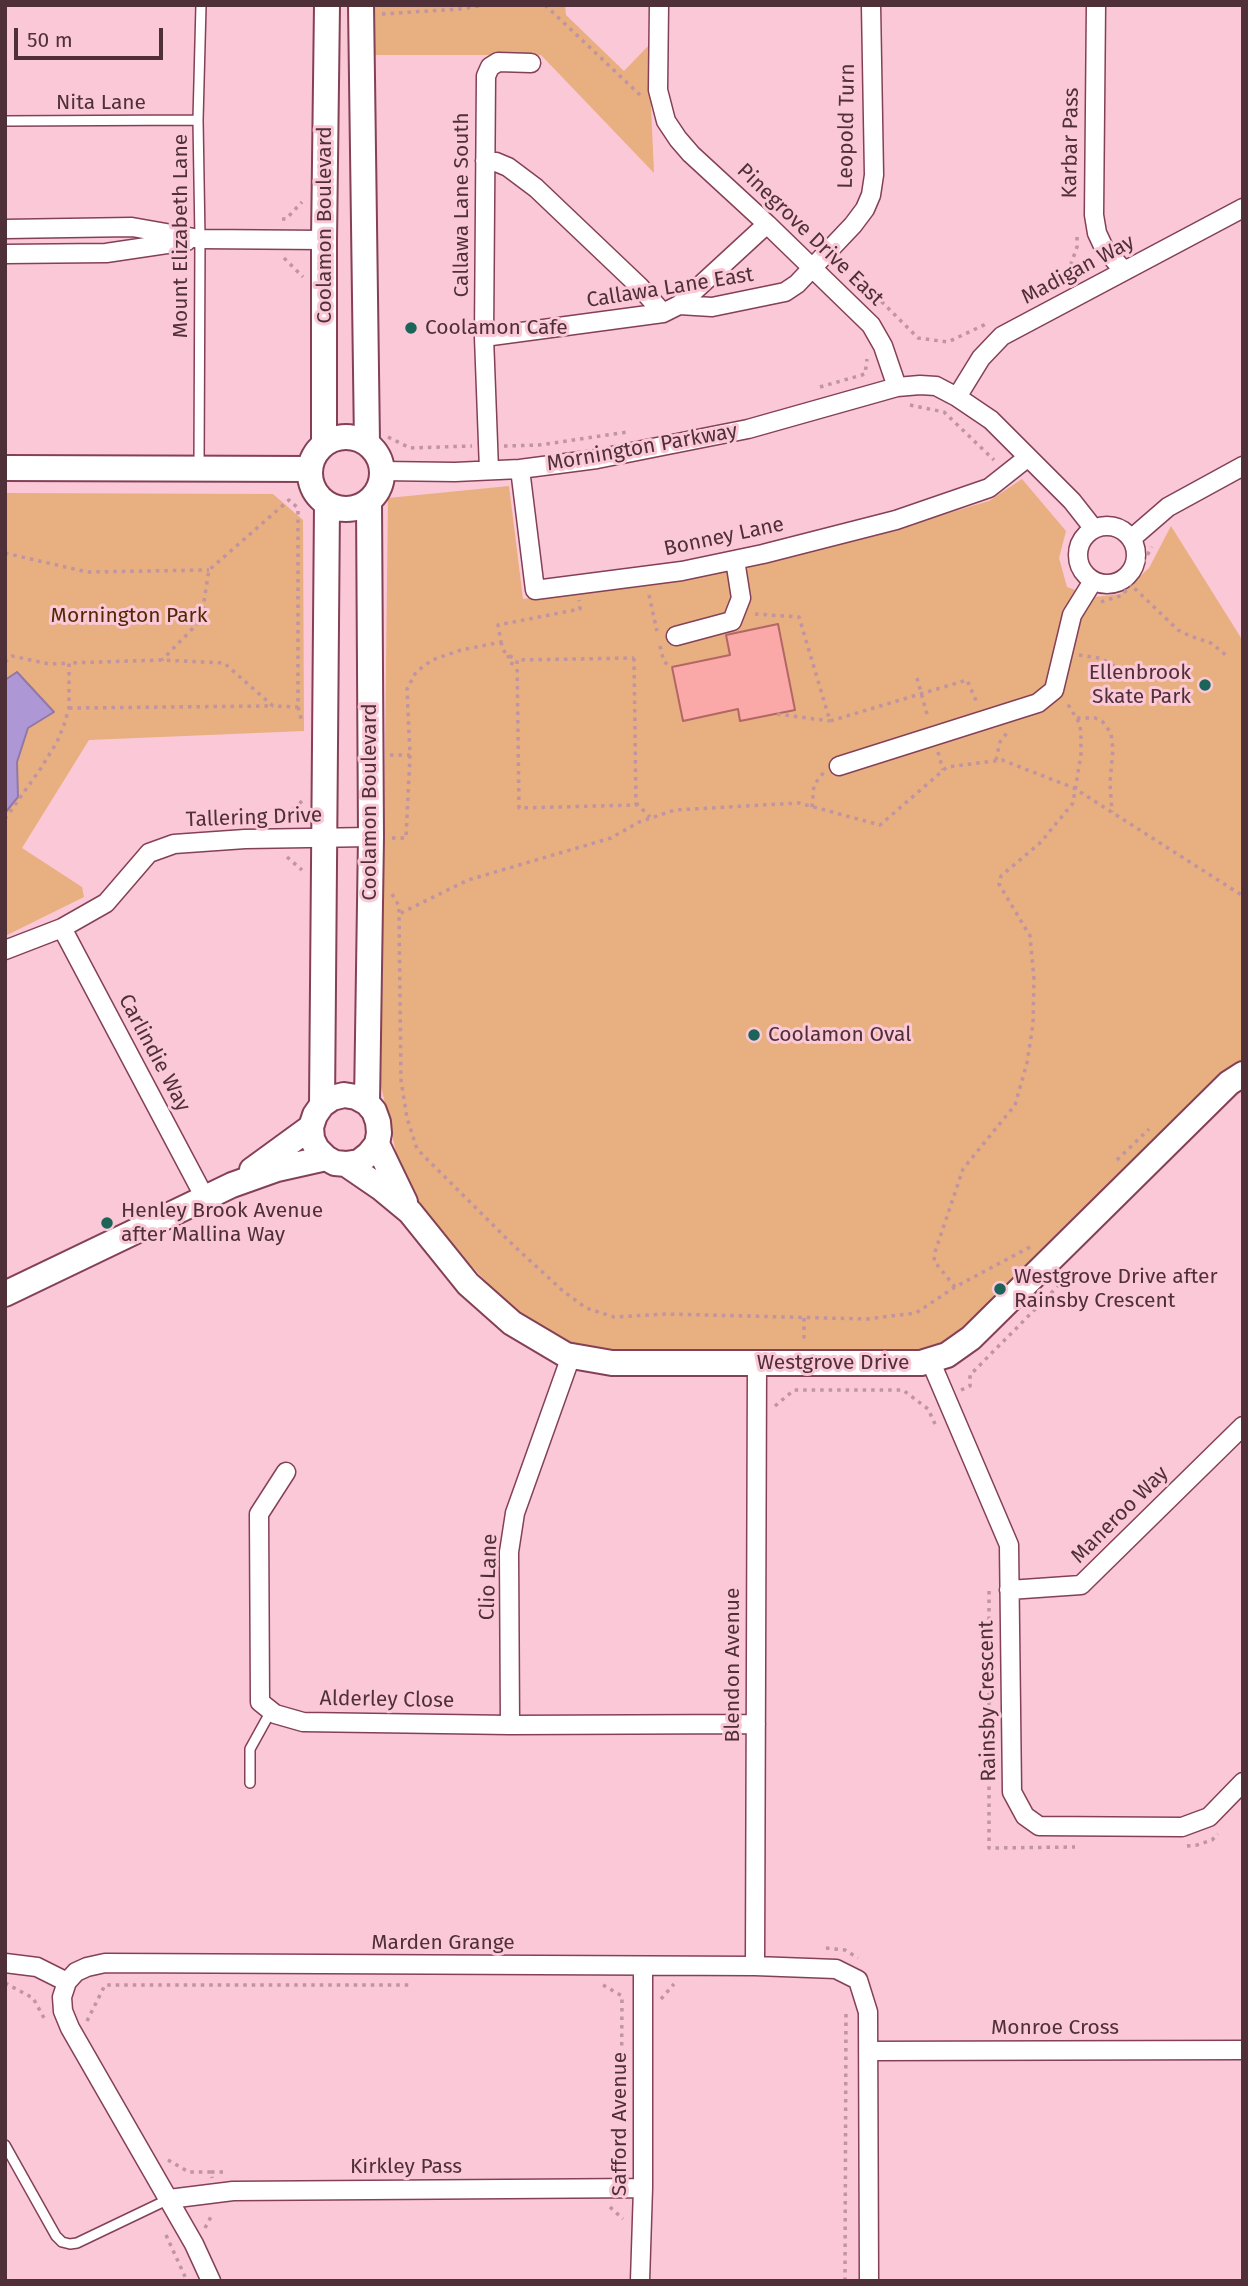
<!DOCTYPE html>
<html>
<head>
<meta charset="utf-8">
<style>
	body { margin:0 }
	#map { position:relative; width:1248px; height:2286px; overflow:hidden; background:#fac8d6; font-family:"Fira Sans",sans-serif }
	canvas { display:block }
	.frame { position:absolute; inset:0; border:7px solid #4f2f38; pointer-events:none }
	.scale { position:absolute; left:14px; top:28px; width:149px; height:32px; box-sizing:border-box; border:4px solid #4f2f38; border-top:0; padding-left:9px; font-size:21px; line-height:24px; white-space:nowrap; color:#4f2f38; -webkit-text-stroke:5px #fac8d6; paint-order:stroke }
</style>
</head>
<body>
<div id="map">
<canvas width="1248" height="2286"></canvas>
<div class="frame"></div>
<div class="scale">50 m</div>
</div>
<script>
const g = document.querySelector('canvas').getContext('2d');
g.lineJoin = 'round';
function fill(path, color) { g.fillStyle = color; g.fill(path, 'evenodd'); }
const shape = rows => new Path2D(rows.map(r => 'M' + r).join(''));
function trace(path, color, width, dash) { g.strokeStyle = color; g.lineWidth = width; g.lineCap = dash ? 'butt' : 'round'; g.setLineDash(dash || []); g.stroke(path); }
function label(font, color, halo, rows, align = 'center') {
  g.font = font + ' "Fira Sans",sans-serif'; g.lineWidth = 6; g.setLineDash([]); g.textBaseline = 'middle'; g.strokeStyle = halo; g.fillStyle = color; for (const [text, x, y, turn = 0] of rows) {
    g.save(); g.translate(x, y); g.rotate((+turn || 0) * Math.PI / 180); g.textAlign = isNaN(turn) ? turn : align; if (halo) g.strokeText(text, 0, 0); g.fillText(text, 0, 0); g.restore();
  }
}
fill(shape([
	[365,5,565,5,566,15,624,71,652,42,651,106,654,173,541,55,365,55],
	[1022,479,1066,531,1059,558,1067,587,1095,597,1120,594,1149,568,1171,526,1243,641,1243,1064,950,1343,919,1356,623,1353,573,1346,506,1303,414,1204,398,1161,381,1086,388,498,509,486,523,599,680,578,891,530,989,501],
	[5,493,273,494,303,520,304,731,89,740,22,848,82,887,84,897,5,936]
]), '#e8af81');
const water = shape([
	[17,672,54,712,28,728,17,762,18,797,5,813,5,680,17,672]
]);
fill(water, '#ad97d5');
trace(water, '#9178a6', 2);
const building = shape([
	[778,624,795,710,740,721,738,709,683,721,672,667,730,655,726,635,778,624]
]);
fill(building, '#fba9a8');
trace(building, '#b26666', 2);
const lane = shape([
	[5,121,198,120],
	[199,465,200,239,198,120,201,5],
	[250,1783,250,1749,271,1711],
	[5,2145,56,2236,62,2242,70,2244,77,2243,169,2199]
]);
const street = shape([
	[659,5,658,90,666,121,678,139,691,154,767,224,871,325,883,346,897,387],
	[1096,5,1094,215,1097,233,1104,248,1124,271],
	[485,161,496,162,508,167,536,188,639,286,663,313],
	[5,229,132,227,200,239,324,240],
	[5,254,106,253,187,241],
	[679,305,767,224],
	[484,337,663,313,679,305,712,307,785,292,797,284,853,225,865,209,871,195,874,175,871,5],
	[957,397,981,358,1002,336,1243,208],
	[520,469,535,590,682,571,763,554,896,520,989,488,1027,458],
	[489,470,484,337,486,76,490,67,498,62,531,63],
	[381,471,455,472,520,469,597,459,748,429,897,387,920,385,936,386,957,397,991,420,1072,501,1094,529],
	'1078 555a29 29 0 1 1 58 0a29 29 0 1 1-58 0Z',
	[1131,539,1168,507,1243,466],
	[676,636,732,621,741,598,735,560],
	[839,766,1038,703,1054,690,1072,615,1093,581],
	[62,928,205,1198],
	[5,950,62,928,106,903,149,853,174,844,245,839,371,837],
	[930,1360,1009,1545,1012,1792,1025,1816,1039,1826,1182,1827,1209,1817,1243,1782],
	[286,1472,259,1514,260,1702,275,1714,303,1722,510,1725,756,1724],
	[1009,1590,1081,1585,1243,1426],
	[510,1725,509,1552,515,1513,571,1356],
	[5,1963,37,1967,67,1982],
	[755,1966,757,1363],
	[868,2051,1243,2050],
	[169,2199,233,2191,643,2188],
	[211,2281,194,2244,70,2028,63,2011,62,1997,67,1982,76,1972,87,1967,105,1963,755,1966,836,1969,858,1980,868,2012,869,2281],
	[640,2281,643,2188,643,1967]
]);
const secondary = shape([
	[361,5,367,443],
	'310 473a36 36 0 1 1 72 0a36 36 0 1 1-72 0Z',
	[324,444,324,240,327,5],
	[5,468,310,469],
	[367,1103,371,837,369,501],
	[322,1105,327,504],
	[377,1144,405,1202],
	[346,1164,359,1162,369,1154,377,1144,379,1133,378,1122,374,1111,367,1103,356,1097,344,1095,332,1098,322,1105,315,1115,311,1127,312,1139,317,1149,326,1158,335,1163,346,1164,381,1188,410,1212,468,1284,512,1323,566,1355,612,1363,921,1363,947,1355,971,1338,1229,1083,1243,1074],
	[252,1170,311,1127],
	[5,1294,232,1185,277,1169,326,1158]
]);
trace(lane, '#844057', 12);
trace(street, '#844057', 21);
trace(secondary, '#844057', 28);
trace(shape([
	[545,5,640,95],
	[382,14,460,9,485,5],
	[282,219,286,219,302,202],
	[284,258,303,277],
	[1065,281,1077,247,1077,235],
	[875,306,881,301,918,338,948,342,986,324],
	[820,387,865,374,867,359],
	[910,405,944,412,994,460],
	[388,437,410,448,472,446],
	[504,446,539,445,628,432],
	[5,553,87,572,209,570],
	[1130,584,1152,547],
	[649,595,657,631],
	[1101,602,1123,595,1130,584,1178,630,1190,636,1211,643,1227,656],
	[755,614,799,617,830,721,967,680,977,703],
	[501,642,503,650,508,655,517,660],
	[660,646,664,662,672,667],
	[508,655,510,663,517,665],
	[1079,655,1100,658,1116,667],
	[634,658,636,805,519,808,517,660,634,658],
	[5,662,12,656,49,664,69,663],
	[917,678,928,718],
	[298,707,302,722],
	[69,708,271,706],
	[777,714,830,721],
	[1077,718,1095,718,1102,721,1111,733,1113,749,1110,783,1112,812],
	[938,752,943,770],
	[390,755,410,755],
	[996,760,1000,742,1007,733],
	[636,803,650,817],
	[812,807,814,785,824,772],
	[5,819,41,768,57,742,64,725,69,708,69,663,162,660,224,663,273,706,298,707,298,508,289,500,209,570,201,620,162,660],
	[281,821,303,800],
	[392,838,406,838,410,755,407,689,416,672,432,660,461,650,501,642,498,625,580,609,579,600],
	[287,857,302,870],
	[392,894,399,906,399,914],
	[1117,1160,1149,1129],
	[1030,1247,955,1287,916,1313,867,1319,665,1314,614,1317,586,1308,563,1291,513,1245,417,1149,407,1118,401,1080,399,914,468,880,611,838,639,822,675,810,799,803,880,825,947,767,1002,760,1074,788,1243,896],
	[955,1287,934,1261,935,1252,963,1169,1015,1105,1027,1063,1033,1024,1034,979,1030,936,999,884,1001,876,1041,842,1073,803,1081,754,1081,738,1080,724,1067,703],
	[804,1318,804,1343],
	[961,1390,970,1386,970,1375,1066,1278],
	[775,1406,794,1390,903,1390,928,1409,935,1424],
	[989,1591,989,1848,1075,1847],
	[1187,1846,1197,1845,1212,1840,1218,1834],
	[826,1948,845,1950,858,1958],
	[5,1983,33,1998,44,2018],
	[603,1985,622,1996,621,2161,611,2169],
	[661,1999,674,1984],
	[87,2021,105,1985,410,1985],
	[168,2160,189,2172,211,2172,212,2178],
	[211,2172,226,2172],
	[610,2207,623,2219],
	[205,2228,213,2213],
	[166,2235,187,2281],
	[845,2281,846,2010]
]), '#c094a0', 3.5, [3.5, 5]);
trace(lane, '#fff', 9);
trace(street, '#fff', 18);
trace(secondary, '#fff', 24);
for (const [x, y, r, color] of [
	[411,328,7,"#1c6459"],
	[1205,685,7,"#1c6459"],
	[754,1035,7,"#1c6459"],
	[107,1223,7,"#1c6459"],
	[1000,1289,7,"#1c6459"]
]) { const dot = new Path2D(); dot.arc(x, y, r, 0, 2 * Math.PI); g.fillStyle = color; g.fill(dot); trace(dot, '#fac8d6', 2.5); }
label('21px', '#4f2f38', '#fac8d6', [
	["Nita Lane",101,103],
	["Leopold Turn",847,126,-89],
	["Karbar Pass",1071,143,-89],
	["Callawa Lane South",462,205,-90],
	["Coolamon Boulevard",325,225,-90],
	["Pinegrove Drive East",810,235,44],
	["Mount Elizabeth Lane",181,236,-90],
	["Madigan Way",1078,270,-28],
	["Callawa Lane East",670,288,-9],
	["Mornington Parkway",642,448,-10],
	["Bonney Lane",724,537,-12],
	["Coolamon Boulevard",370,802,-90],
	["Tallering Drive",254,818,-2],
	["Carlindie Way",154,1053,62],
	["Westgrove Drive",833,1363],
	["Maneroo Way",1120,1515,-45],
	["Clio Lane",489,1577,-88],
	["Blendon Avenue",733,1665,-90],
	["Alderley Close",387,1700,1],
	["Rainsby Crescent",988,1701,-91],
	["Marden Grange",443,1943],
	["Monroe Cross",1055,2028],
	["Safford Avenue",620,2124,-90],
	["Kirkley Pass",406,2167]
]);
label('21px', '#4f2f38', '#fac8d6', [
	["Coolamon Cafe",425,328],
	["Ellenbrook",1191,673,"right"],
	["Skate Park",1191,697,"right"],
	["Coolamon Oval",768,1035],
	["Henley Brook Avenue",121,1211],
	["after Mallina Way",121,1235],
	["Westgrove Drive after",1014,1277],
	["Rainsby Crescent",1014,1301]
], 'left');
label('21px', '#4f2a03', '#fac8d6', [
	["Mornington Park",129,616]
]);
</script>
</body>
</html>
